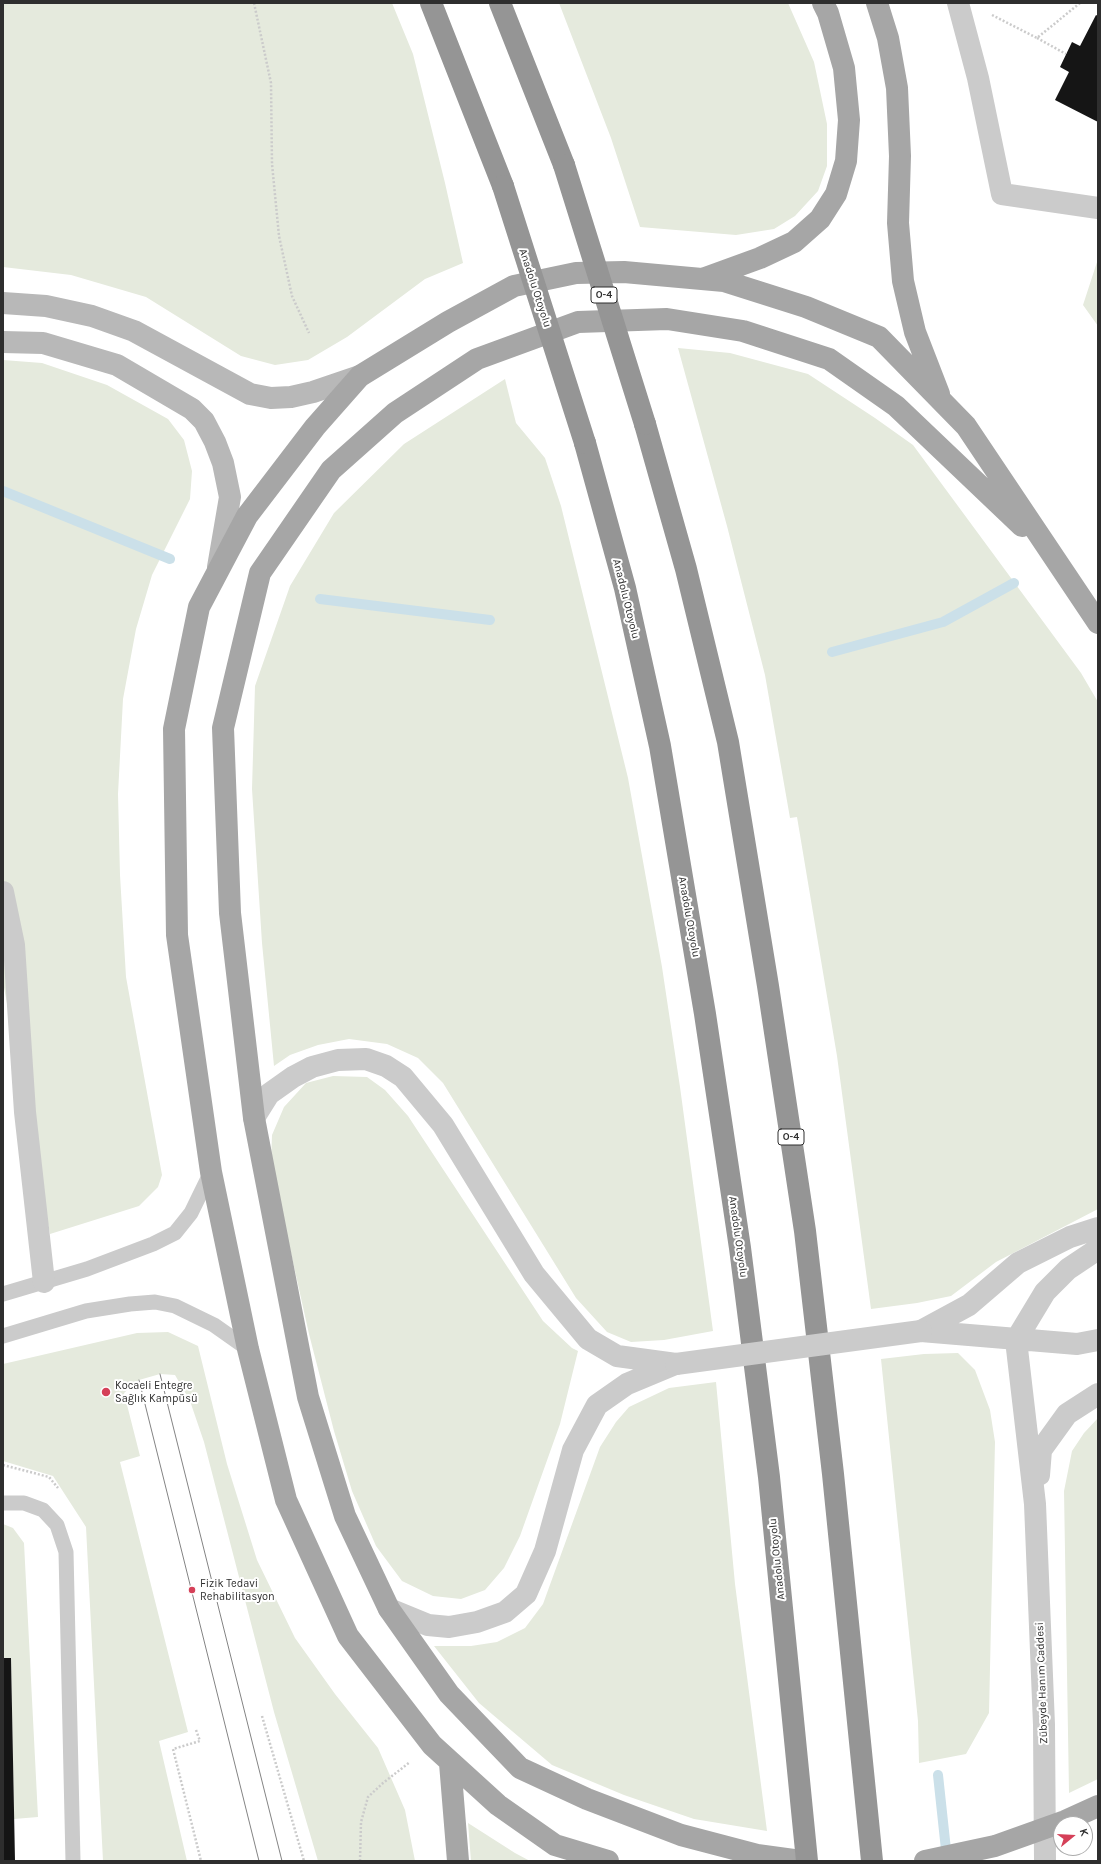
<!DOCTYPE html>
<html>
<head>
<meta charset="utf-8">
<style>
	body { margin:0 }
	#map { position:relative; width:1101px; height:1864px; overflow:hidden; background:#fff; font-family:Karla,sans-serif }
	canvas { display:block }
	.frame { position:absolute; inset:0; border:4px solid #2e2e2e; pointer-events:none }
	.north { position:absolute; left:1053px; top:1816px; width:40px; height:40px; box-sizing:border-box; background:#fff; border:1px solid #ababab; border-radius:50%; rotate:72deg; font-size:11px; font-weight:700; line-height:16px; text-align:center; color:#2e2e2e }
	.north::after { content:''; display:block; margin:auto; width:14px; height:18px; background:#d54058; clip-path:polygon(50% 0,100% 100%,50% 72%,0 100%) }
</style>
</head>
<body>
<div id="map">
<canvas width="1101" height="1864"></canvas>
<div class="frame"></div>
<div class="north">K</div>
</div>
<script>
const g = document.querySelector('canvas').getContext('2d');
g.lineJoin = 'round';
function fill(path, color) { g.fillStyle = color; g.fill(path, 'evenodd'); }
const shape = rows => new Path2D(rows.map(r => 'M' + r).join(''));
function trace(path, color, width, dash) { g.strokeStyle = color; g.lineWidth = width; g.lineCap = dash ? 'butt' : 'round'; g.setLineDash(dash || []); g.stroke(path); }
function label(font, color, halo, rows, align = 'center') {
  g.font = font + ' Karla,sans-serif'; g.lineWidth = 4; g.setLineDash([]); g.textBaseline = 'middle'; g.strokeStyle = halo; g.fillStyle = color; for (const [text, x, y, turn = 0] of rows) {
    g.save(); g.translate(x, y); g.rotate((+turn || 0) * Math.PI / 180); g.textAlign = isNaN(turn) ? turn : align; if (halo) g.strokeText(text, 0, 0); g.fillText(text, 0, 0); g.restore();
  }
}
fill(shape([
	[3,3,392,3,413,54,445,183,463,263,425,279,347,337,308,360,275,365,241,356,146,297,71,275,3,267],
	[559,3,788,3,814,62,827,124,827,166,818,191,795,216,774,229,736,235,640,227,611,138],
	[1098,259,1098,326,1083,305],
	[678,348,730,353,808,374,875,418,913,445,1081,673,1098,702,1098,1209,996,1262,951,1296,917,1303,871,1309,837,1056,797,817,790,818,765,675,727,526],
	[3,360,42,363,107,385,168,419,184,440,192,471,190,499,152,575,136,629,123,699,118,794,120,875,126,977,162,1175,158,1187,139,1206,50,1234,3,982],
	[505,379,516,423,545,458,561,506,628,778,662,967,680,1087,713,1331,664,1340,631,1342,607,1332,576,1298,443,1083,418,1058,387,1044,349,1039,318,1045,290,1055,274,1066,262,943,252,789,255,686,290,586,334,513,404,444],
	[333,1076,367,1077,385,1090,408,1116,543,1321,572,1348,578,1351,560,1424,520,1536,504,1568,485,1590,461,1599,433,1596,402,1581,376,1546,352,1491,334,1431,309,1334,271,1163,272,1135,284,1107,306,1083],
	[168,1332,198,1346,227,1464,257,1560,295,1638,335,1694,378,1748,405,1810,415,1861,318,1861,274,1712,204,1442,190,1401,175,1375,160,1374,139,1380,124,1393,140,1456,120,1462,188,1732,159,1741,187,1861,103,1861,86,1527,53,1476,3,1461,3,1364,137,1333],
	[958,1353,975,1370,990,1410,995,1442,989,1713,966,1754,919,1763,918,1721,881,1359,924,1354],
	[716,1382,735,1584,767,1831,694,1819,624,1795,552,1765,479,1703,434,1646,471,1646,497,1642,525,1628,543,1604,600,1447,616,1422,629,1407,669,1388],
	[1098,1418,1098,1779,1069,1793,1064,1491,1072,1451,1084,1433],
	[3,1524,13,1528,24,1543,38,1817,14,1819,11,1658,3,1658],
	[468,1823,515,1853,530,1861,471,1861]
]), '#e5eadd');
trace(shape([
	[3,491,170,559],
	[320,599,490,620],
	[832,652,943,622,1014,583],
	[938,1775,947,1859]
]), '#cbe0e9', 10);
fill(shape([
	[1096,15,1098,16,1098,122,1055,100,1069,72,1060,67,1072,42,1080,46],
	[3,1658,11,1658,15,1861,3,1861]
]), '#151515');
trace(shape([
	[254,3,271,83,272,164,279,236,292,296,309,333],
	[992,15,1037,38,1080,3],
	[1037,38,1066,54],
	[3,1465,49,1477,58,1488],
	[262,1716,304,1861],
	[196,1730,200,1741,173,1749,201,1861],
	[360,1861,361,1822,368,1797,383,1783,410,1762]
]), '#cbcbcb', 2.5, [2, 2]);
trace(shape([
	[3,1294,87,1269,153,1244,175,1233,191,1213,211,1172],
	[3,1336,86,1311,130,1304,155,1302,175,1306,214,1325,248,1349],
	[3,1503,24,1503,43,1510,57,1525,66,1552,73,1861]
]), '#cbcbcb', 15);
trace(shape([
	[958,3,978,78,1002,194,1098,208],
	[3,892,14,945,25,1112,44,1282]
]), '#cbcbcb', 22);
trace(shape([
	[254,1118,269,1094,293,1077,312,1067,338,1060,366,1059,386,1066,403,1077,443,1125,534,1274,588,1339,617,1356,676,1364],
	[921,1331,969,1305,1018,1263,1070,1237,1098,1228],
	[921,1331,1077,1344,1098,1340],
	[1039,1475,1041,1450,1067,1414,1098,1394],
	[389,1609,428,1625,449,1627,477,1622,505,1612,526,1594,545,1551,573,1450,597,1405,627,1384,675,1364],
	[1045,1861,1044,1725,1035,1504,1016,1340,1045,1292,1068,1269,1098,1249]
]), '#cbcbcb', 22);
trace(shape([
	[3,303,46,306,92,316,134,331,250,394,271,398,291,397,313,392,360,376],
	[3,342,43,343,117,365,192,409,204,421,215,442,223,463,230,497,218,567]
]), '#b8b8b8', 22);
trace(shape([
	[877,3,888,38,897,88,900,156,898,223,903,281,915,332,939,394],
	[705,278,760,258,794,242,820,219,836,194,846,161,849,120,844,68,828,13,823,3],
	[450,1763,458,1861],
	[608,1861,555,1845,498,1805,432,1745,348,1636,286,1500,248,1349,211,1172,177,935,174,729,199,607,247,516,315,427,360,376,448,322,514,286,576,273,624,272,724,281,806,307,879,337,966,426,1098,623],
	[801,1861,757,1855,681,1835,587,1799,520,1768,449,1694,389,1609,345,1516,308,1397,254,1118,230,913,223,728,260,573,331,470,395,413,477,359,578,322,667,319,743,331,829,359,896,406,1022,526]
]), '#a6a6a6', 22);
trace(shape([
	[431,3,503,186],
	[500,3,564,165],
	[645,424,686,569,728,742,768,986,805,1231,833,1474,872,1861],
	[585,443,625,588,660,746,705,1014,740,1248,769,1477,807,1861]
]), '#959595', 22);
trace(shape([
	[160,1374,282,1861],
	[139,1380,259,1861]
]), '#838383', 1);
trace(shape([
	[676,1364,921,1331]
]), '#cbcbcb', 22);
trace(shape([
	[925,1861,995,1846,1065,1821,1098,1806]
]), '#a6a6a6', 22);
trace(shape([
	[564,165,645,424],
	[503,186,585,443]
]), '#959595', 22);
for (const [x, y, r, color] of [
	[106,1392,5,"#d54058"],
	[192,1590,4,"#d54058"]
]) { const dot = new Path2D(); dot.arc(x, y, r, 0, 2 * Math.PI); g.fillStyle = color; g.fill(dot); trace(dot, '#fff', 1.5); }
for (const [x, y, w] of [
	[604,295,26],
	[791,1137,26]
]) { const box = new Path2D(); box.roundRect(x - w / 2, y - 8, w, 16, 3); g.fillStyle = '#fff'; g.fill(box); trace(box, '#2e2e2e', 1); }
label('bold 10px', '#2e2e2e', null, [
	["O-4",604,295],
	["O-4",791,1137]
]);
label('11px', '#2e2e2e', '#fff', [
	["Anadolu Otoyolu",535,288,72],
	["Anadolu Otoyolu",626,599,76],
	["Anadolu Otoyolu",689,917,80],
	["Anadolu Otoyolu",738,1237,82],
	["Anadolu Otoyolu",777,1559,-96],
	["Zübeyde Hanım Caddesi",1042,1683,-92]
]);
label('11px', '#2e2e2e', '#fff', [
	["Kocaeli Entegre",115,1386],
	["Sağlık Kampüsü",115,1399],
	["Fizik Tedavi",200,1584],
	["Rehabilitasyon",200,1597]
], 'left');
</script>
</body>
</html>
